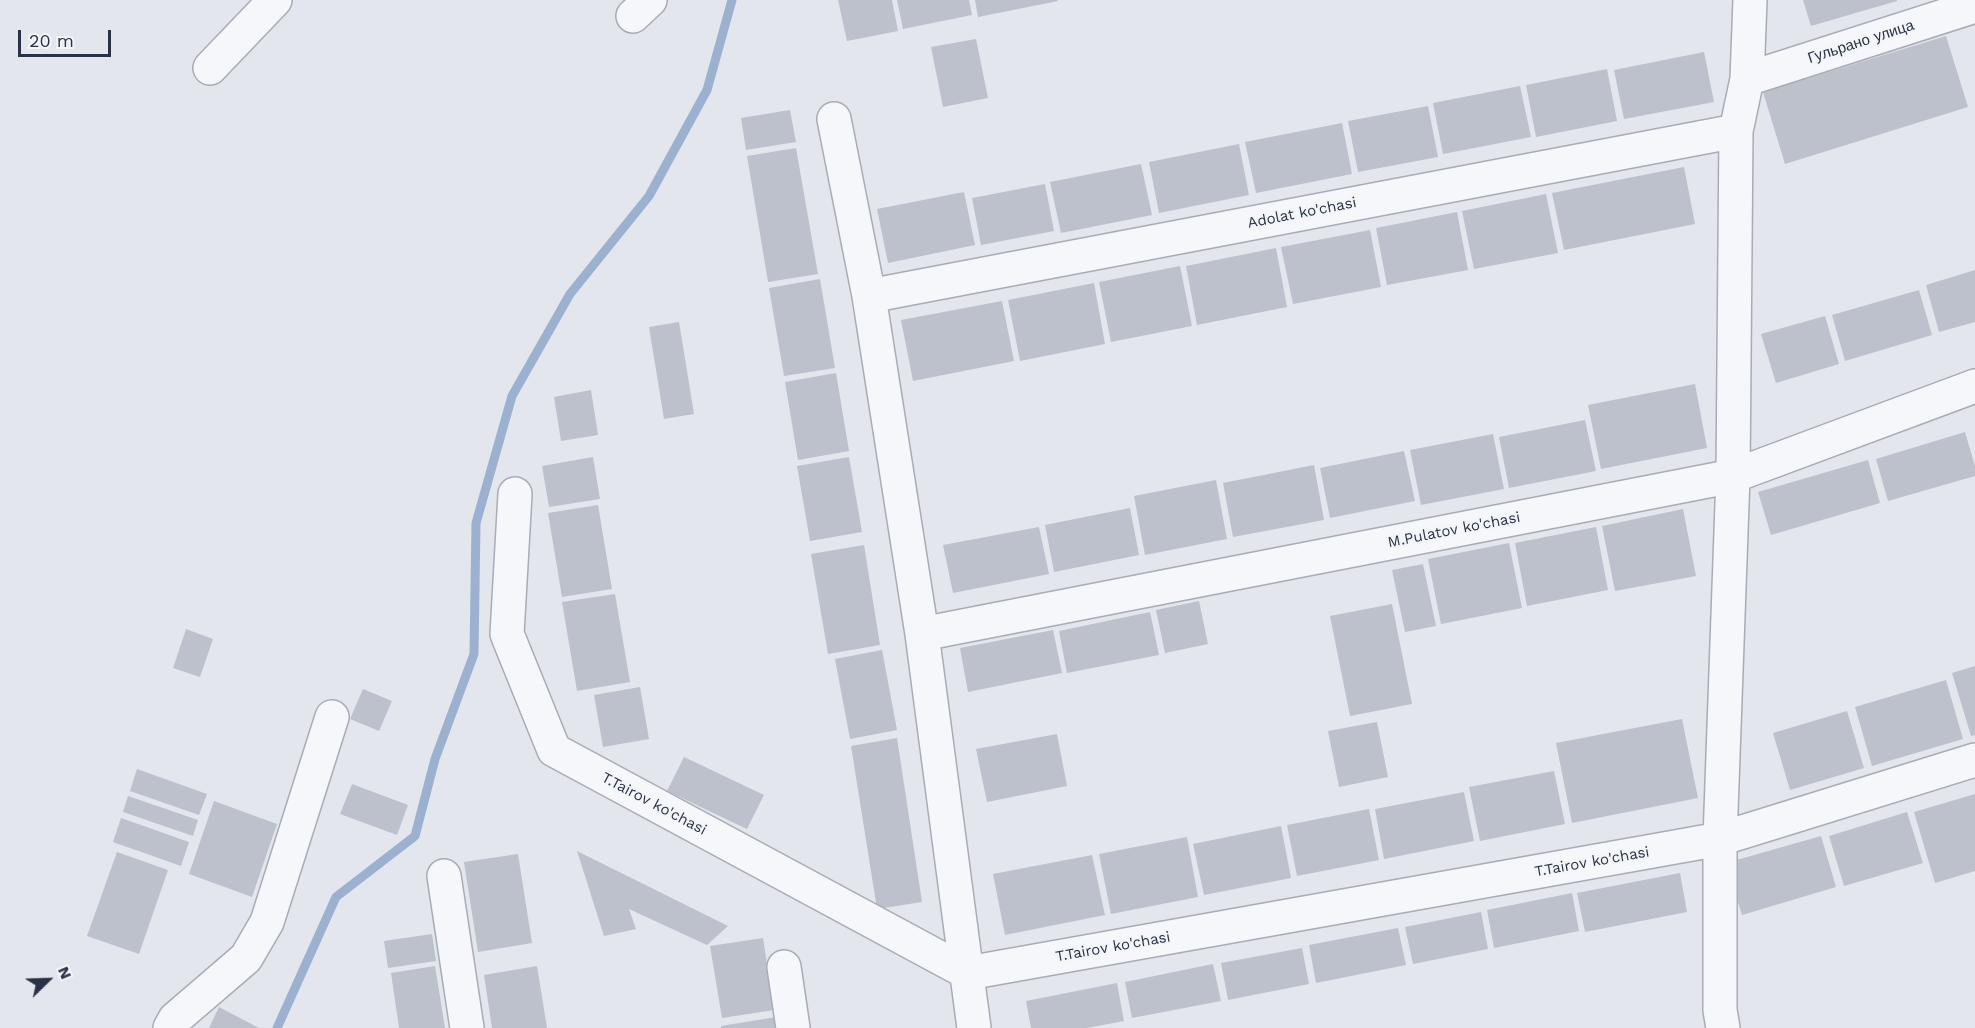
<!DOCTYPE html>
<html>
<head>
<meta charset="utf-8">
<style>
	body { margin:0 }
	#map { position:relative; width:1975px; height:1028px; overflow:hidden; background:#e3e6ec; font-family:"Work Sans",sans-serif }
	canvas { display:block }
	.north { position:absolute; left:18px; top:950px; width:60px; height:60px; -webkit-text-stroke:4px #f3f5f9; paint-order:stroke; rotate:67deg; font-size:16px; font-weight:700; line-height:24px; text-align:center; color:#293246 }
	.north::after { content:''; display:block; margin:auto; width:21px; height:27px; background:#293246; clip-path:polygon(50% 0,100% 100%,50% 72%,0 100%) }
	.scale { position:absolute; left:18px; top:30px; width:93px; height:27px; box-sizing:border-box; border:3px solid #293246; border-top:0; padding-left:8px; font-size:18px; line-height:21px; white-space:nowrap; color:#293246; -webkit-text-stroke:4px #f3f5f9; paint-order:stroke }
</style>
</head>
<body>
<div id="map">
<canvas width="1975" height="1028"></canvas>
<div class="north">N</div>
<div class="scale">20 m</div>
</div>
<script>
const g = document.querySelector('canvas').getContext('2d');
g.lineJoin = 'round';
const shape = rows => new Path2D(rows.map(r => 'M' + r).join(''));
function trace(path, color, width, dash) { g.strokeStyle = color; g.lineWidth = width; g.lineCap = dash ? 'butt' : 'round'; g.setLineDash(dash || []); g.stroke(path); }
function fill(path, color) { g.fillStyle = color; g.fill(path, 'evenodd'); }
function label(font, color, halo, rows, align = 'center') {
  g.font = font + ' "Work Sans",sans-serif'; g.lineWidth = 4.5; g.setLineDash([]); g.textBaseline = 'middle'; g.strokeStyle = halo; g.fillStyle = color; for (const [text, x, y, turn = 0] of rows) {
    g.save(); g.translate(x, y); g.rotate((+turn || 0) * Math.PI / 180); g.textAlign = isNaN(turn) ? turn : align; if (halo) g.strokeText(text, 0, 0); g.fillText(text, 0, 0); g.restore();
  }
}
trace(shape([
	[277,1028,336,897,415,836,435,759,474,654,476,523,512,396,570,294,649,196,707,90,732,0]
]), '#9bb1cf', 9);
fill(shape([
	[838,0,892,0,898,31,847,41],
	[897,0,969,0,972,15,903,29],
	[975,0,1058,0,1058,1,978,17],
	[1803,0,1897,0,1897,1,1811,26],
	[1946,36,1968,107,1785,164,1763,92],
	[976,39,988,98,943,107,931,47],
	[1704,52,1714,102,1624,119,1614,70],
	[1607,69,1617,121,1536,137,1526,85],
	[1520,86,1531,137,1443,154,1433,103],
	[1428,106,1438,157,1358,172,1348,121],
	[790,110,796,142,746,150,741,118],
	[1342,123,1352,174,1256,193,1245,142],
	[1239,144,1249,195,1159,213,1149,162],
	[796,148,818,274,768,282,747,156],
	[1141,164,1152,215,1061,233,1050,182],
	[1684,167,1695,224,1564,250,1552,193],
	[1045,184,1054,231,981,245,972,198],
	[964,192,975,245,888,263,877,209],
	[1546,194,1558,253,1474,269,1462,211],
	[1457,212,1468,270,1387,285,1376,228],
	[1370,230,1381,287,1293,304,1281,247],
	[1276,248,1287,307,1197,325,1186,266],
	[1180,266,1192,326,1111,342,1099,282],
	[1975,270,1975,322,1939,332,1926,285],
	[820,279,835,368,784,376,769,288],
	[1094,283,1105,344,1020,361,1008,300],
	[1919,290,1932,335,1845,361,1832,315],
	[1002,301,1014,361,913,381,901,320],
	[1825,316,1839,364,1776,383,1761,334],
	[679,322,694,414,664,419,649,327],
	[836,373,849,451,798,460,785,382],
	[1695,384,1707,448,1601,469,1588,405],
	[591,390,598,435,561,441,554,397],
	[1585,420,1596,471,1509,488,1499,437],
	[1965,432,1975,466,1975,476,1888,501,1876,459],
	[1493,434,1504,489,1421,505,1410,450],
	[1404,451,1415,501,1330,518,1320,468],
	[593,457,600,499,549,507,542,466],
	[849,457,862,532,810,541,797,466],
	[1868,460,1880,503,1771,535,1758,492],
	[1314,465,1324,520,1233,537,1223,483],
	[1216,480,1227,539,1145,555,1134,496],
	[598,505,612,589,562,597,548,513],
	[1130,508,1139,555,1054,572,1045,525],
	[1683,509,1696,576,1615,591,1602,526],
	[1039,527,1049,574,953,593,943,545],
	[1596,527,1608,590,1527,606,1515,543],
	[1509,543,1522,608,1441,624,1428,559],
	[864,545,880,645,828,654,811,554],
	[1423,564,1436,626,1405,632,1392,570],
	[615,594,630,682,577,691,562,602],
	[1199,601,1208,644,1165,653,1156,610],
	[1392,604,1412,704,1350,716,1330,616],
	[1150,612,1159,655,1067,673,1059,631],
	[186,629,213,639,200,677,173,668],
	[1053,630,1062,673,968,692,960,648],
	[882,650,897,730,850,739,835,659],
	[1975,666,1975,735,1971,736,1952,673],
	[1946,680,1963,739,1872,766,1855,707],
	[640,687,649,739,603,747,594,695],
	[363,689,392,701,379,731,350,719],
	[1847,711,1864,768,1790,790,1773,733],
	[1682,719,1698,798,1572,823,1556,743],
	[1377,722,1388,777,1339,787,1328,731],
	[1057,734,1067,786,987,802,976,749],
	[897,738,922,902,877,909,851,746],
	[684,757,764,795,747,829,667,791],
	[137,769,207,794,199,815,130,791],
	[1554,771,1565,824,1480,841,1469,787],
	[352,784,408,805,397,835,340,814],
	[1464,792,1474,841,1384,859,1375,809],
	[1975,794,1975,871,1935,883,1914,812],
	[128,796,198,820,193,836,123,812],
	[214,801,277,824,252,897,189,874],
	[1369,809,1379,860,1297,876,1287,825],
	[1907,812,1923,863,1844,886,1829,836],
	[121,818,189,842,181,866,113,842],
	[1281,826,1291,878,1204,895,1193,844],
	[1821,836,1836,887,1742,915,1726,863],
	[1187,837,1198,897,1111,914,1099,854],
	[577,851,728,926,707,945,629,909,636,929,604,936],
	[117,852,168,870,139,954,87,936],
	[518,854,532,943,478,952,464,862],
	[1092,855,1105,915,1005,935,993,874],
	[1680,873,1687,912,1585,932,1577,893],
	[1572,893,1579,931,1494,948,1487,910],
	[1481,912,1488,949,1413,964,1405,927],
	[1398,928,1406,965,1316,983,1309,945],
	[432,934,436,961,388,968,384,941],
	[763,938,774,1010,722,1018,710,946],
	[1302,948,1309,984,1228,1000,1221,963],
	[1213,964,1221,1001,1132,1018,1125,982],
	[435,966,445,1028,399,1028,391,973],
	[537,966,547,1028,492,1028,484,975],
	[1117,983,1124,1021,1087,1028,1031,1028,1026,1001],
	[219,1007,259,1028,209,1028],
	[776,1017,777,1028,721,1028,721,1026]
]), '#bcc1cc');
const minor = shape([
	[633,16,650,0],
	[210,68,275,0],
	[1747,79,1975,6],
	[834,119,869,296,922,634,974,1028],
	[869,296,1736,131],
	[515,494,507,634,554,750,968,973,1720,839,1975,760],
	[922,634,1733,476,1975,386],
	[444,876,467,1028],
	[784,967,793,1028],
	[170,1028,175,1019,246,958,267,922,332,717],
	[1723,1028,1720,1010,1720,839,1733,476,1736,131,1747,79,1750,0]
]);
trace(minor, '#a7acb7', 36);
trace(minor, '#f6f7fa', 33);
label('15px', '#293246', '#f3f5f9', [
	["Гульрано улица",1861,42,-18],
	["Adolat ko'chasi",1302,213,-11],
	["M.Pulatov ko'chasi",1454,530,-11],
	["T.Tairov ko'chasi",654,804,28],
	["T.Tairov ko'chasi",1592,862,-10],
	["T.Tairov ko'chasi",1113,947,-10]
]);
</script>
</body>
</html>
